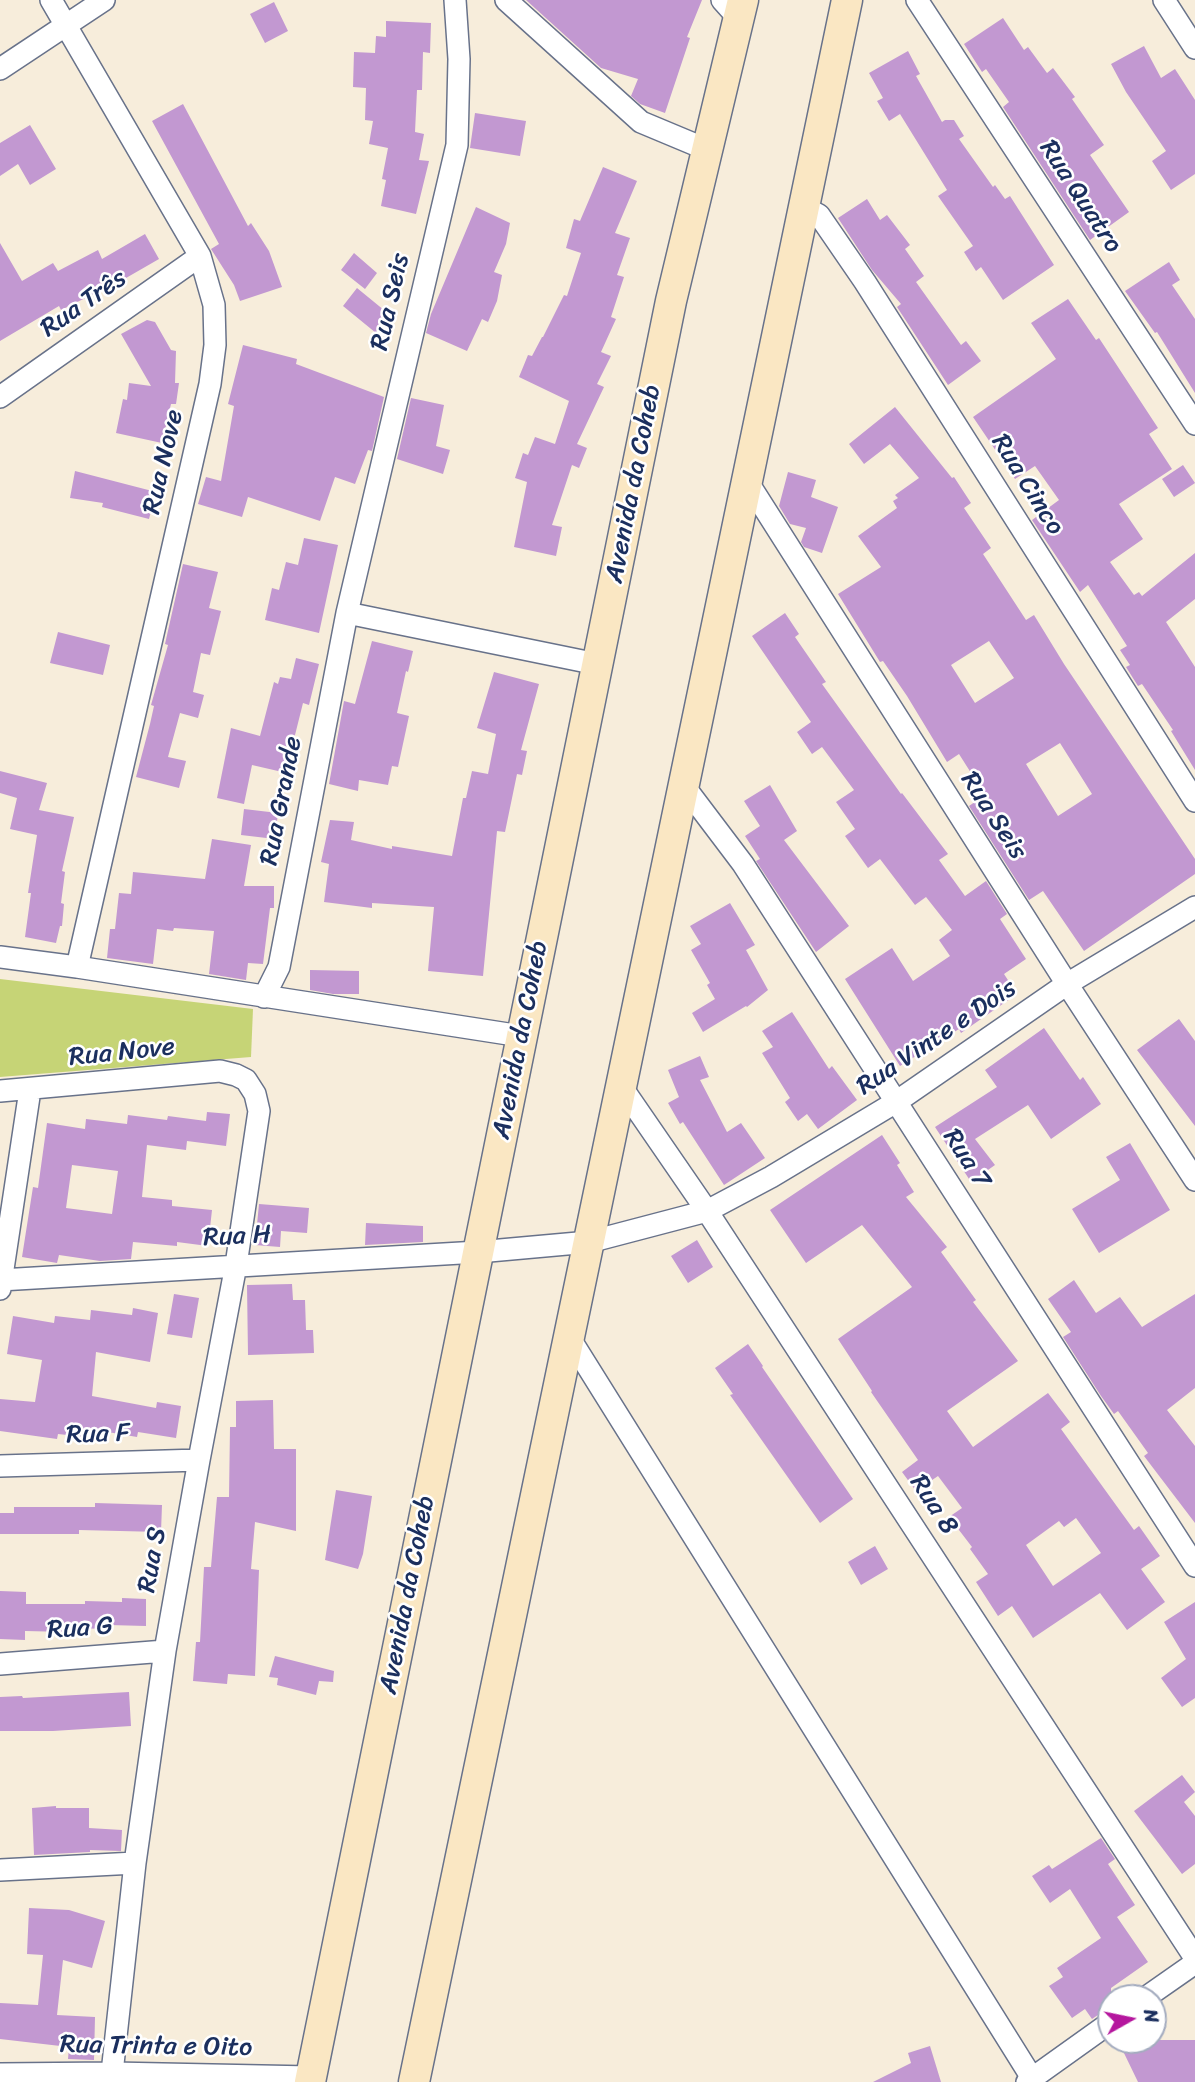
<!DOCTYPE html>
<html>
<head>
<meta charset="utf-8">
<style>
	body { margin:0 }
	#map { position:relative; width:1195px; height:2082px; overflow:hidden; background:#f7eddb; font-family:Sriracha,sans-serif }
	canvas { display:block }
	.north { position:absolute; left:1097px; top:1984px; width:70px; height:70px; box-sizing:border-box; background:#fff; border:2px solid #a4acbf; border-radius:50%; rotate:81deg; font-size:19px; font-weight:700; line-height:28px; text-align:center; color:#1b2f5e }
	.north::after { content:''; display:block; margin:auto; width:24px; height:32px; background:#b5179e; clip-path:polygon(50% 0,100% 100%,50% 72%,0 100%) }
</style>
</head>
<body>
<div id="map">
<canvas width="1195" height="2082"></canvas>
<div class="north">N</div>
</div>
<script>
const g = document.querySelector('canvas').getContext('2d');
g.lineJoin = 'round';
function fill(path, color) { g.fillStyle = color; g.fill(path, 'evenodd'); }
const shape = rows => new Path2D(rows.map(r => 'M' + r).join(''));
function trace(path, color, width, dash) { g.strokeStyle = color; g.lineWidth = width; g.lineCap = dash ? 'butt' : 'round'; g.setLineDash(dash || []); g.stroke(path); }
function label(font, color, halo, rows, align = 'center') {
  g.font = font + ' Sriracha,sans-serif'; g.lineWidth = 5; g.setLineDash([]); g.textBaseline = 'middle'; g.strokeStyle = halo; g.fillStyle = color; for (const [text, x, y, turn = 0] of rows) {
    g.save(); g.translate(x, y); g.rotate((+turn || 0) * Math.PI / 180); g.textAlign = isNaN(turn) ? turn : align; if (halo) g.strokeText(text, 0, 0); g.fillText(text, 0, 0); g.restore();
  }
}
fill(shape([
	[0,979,253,1009,251,1057,0,1077]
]), '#c6d476');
fill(shape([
	[526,0,702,0,687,37,690,38,665,113,640,104,631,96,638,79,601,68],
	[274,2,288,31,265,43,250,14],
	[1003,18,1024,50,1028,47,1047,73,1053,68,1075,97,1072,99,1104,145,1090,155,1129,212,1090,240,1003,107,1009,102,986,69,982,72,964,44],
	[386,21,431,23,430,53,423,52,422,90,417,90,415,132,424,134,419,160,429,161,416,214,381,206,386,180,382,179,388,148,369,144,373,121,365,120,366,88,353,87,354,52,375,53,376,36,386,37],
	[1144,46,1161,78,1175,69,1195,100,1195,174,1171,190,1152,161,1166,151,1126,92,1111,64],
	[908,51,920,74,916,76,942,122,945,120,954,120,964,136,959,139,993,187,995,185,1005,199,1010,196,1054,265,1003,300,981,267,976,271,964,252,973,246,938,196,947,190,900,114,889,121,877,101,883,98,869,73],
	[183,104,248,226,251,223,269,251,282,287,240,301,234,285,211,249,219,244,152,121],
	[475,113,526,121,520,156,470,148],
	[30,125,56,169,30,185,18,164,0,176,0,143],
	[603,167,637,181,615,233,630,238,617,275,624,277,611,317,616,319,601,352,611,356,597,384,604,387,577,444,587,448,579,468,572,465,552,525,562,527,556,556,514,547,527,482,515,478,523,453,528,455,535,437,555,444,569,401,519,377,528,355,532,356,542,337,543,337,564,295,567,296,581,253,566,248,574,219,580,221],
	[867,199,880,220,887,215,910,245,905,249,924,276,916,282,961,345,966,341,981,361,948,385,897,307,901,304,872,270,838,218],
	[476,207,510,223,506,244,494,272,502,275,497,301,488,322,482,319,467,351,426,333,431,314],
	[145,234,159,259,126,278,61,310,59,306,0,341,0,243,22,281,53,263,58,271,98,250,102,259],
	[354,253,377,273,365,289,341,270],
	[1169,262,1180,280,1172,285,1195,319,1195,393,1157,332,1155,333,1125,291],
	[357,288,390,315,376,333,343,306],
	[1068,299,1096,340,1099,338,1158,428,1149,434,1172,469,1119,504,1143,539,1110,562,1134,595,1139,592,1142,596,1195,553,1195,599,1166,622,1195,667,1195,770,1171,731,1173,730,1142,684,1138,686,1126,667,1130,665,1120,650,1127,646,1088,585,1080,592,1032,520,1059,500,1035,466,1015,479,973,417,1056,359,1031,323],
	[147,320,155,322,171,350,176,351,175,383,179,383,176,404,171,404,162,443,116,433,123,399,127,400,129,383,151,386,121,334],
	[243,345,297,359,296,364,384,397,372,451,368,450,355,484,335,477,320,521,248,497,242,517,198,504,206,477,221,481,234,406,228,404],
	[411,398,444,405,436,446,450,450,443,474,397,459],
	[895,407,952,478,954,477,971,503,964,508,991,548,983,554,1026,620,1034,615,1064,664,1195,859,1195,874,1084,951,1043,891,1029,900,969,806,985,795,959,754,947,762,907,696,883,661,880,662,838,594,881,567,858,536,897,508,893,501,898,498,895,495,919,478,890,444,864,464,849,444],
	[989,641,1014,678,975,703,951,665],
	[1060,743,1092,794,1058,816,1026,764],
	[1183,465,1195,483,1174,497,1162,479],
	[75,471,156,492,149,519,102,507,103,503,70,498],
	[788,472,816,480,811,497,838,507,822,553,804,547,801,542,806,528,790,524,779,506],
	[304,538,338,545,319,633,265,620,272,588,279,590,286,562,298,565],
	[183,564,218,572,209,608,221,611,210,655,201,653,193,692,204,695,198,718,180,713,168,757,186,761,179,788,136,777,150,724,154,706,151,705,168,645,165,644],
	[785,613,799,634,795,637,826,682,822,684,901,794,902,793,948,854,939,860,965,896,986,881,1007,914,1000,919,1026,959,1004,974,1017,994,961,1033,959,1029,900,1066,845,979,892,948,913,981,950,956,939,940,952,930,926,897,915,905,880,859,868,868,845,836,855,829,836,802,854,790,822,747,812,754,797,732,811,722,752,636],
	[58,632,110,645,103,675,50,663],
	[372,641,413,651,408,672,406,671,397,713,409,716,398,767,392,766,388,785,359,780,358,791,329,784,344,701,355,704],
	[296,658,319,664,309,705,303,703,292,747,297,749,291,774,252,765,244,804,217,798,231,728,260,736,274,682,278,684,280,677,291,679],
	[494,672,539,684,521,750,527,751,522,775,517,774,505,832,497,831,483,976,428,971,434,907,372,903,372,908,324,902,329,864,321,862,330,820,354,822,351,840,392,849,392,846,452,856,463,798,466,798,472,771,488,774,496,734,477,728],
	[0,771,47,783,39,810,74,817,62,871,65,872,61,903,64,904,62,926,60,926,56,943,25,937,31,893,28,893,37,835,10,829,17,798,0,793],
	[770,785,797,831,784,840,849,926,816,952,756,861,760,859,745,836,760,826,744,801],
	[244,809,278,813,275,839,241,835],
	[212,839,251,845,244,886,274,886,274,908,270,908,263,964,248,963,246,980,209,974,214,931,174,928,173,931,157,929,153,964,107,958,110,929,115,929,119,893,131,894,133,872,205,879],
	[730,903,755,945,746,950,768,990,747,1007,746,1006,703,1032,692,1013,715,999,707,985,710,983,691,950,701,944,690,926],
	[310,970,359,971,359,994,333,994,310,990],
	[792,1012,829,1069,832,1066,857,1100,818,1129,807,1114,798,1121,785,1102,790,1098,762,1053,773,1047,762,1031],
	[1179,1019,1195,1041,1195,1126,1137,1050],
	[1044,1028,1080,1080,1083,1077,1101,1104,1051,1139,1028,1105,975,1139,995,1165,971,1182,935,1127,997,1087,985,1070],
	[700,1056,709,1077,700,1080,727,1132,741,1123,765,1158,724,1185,683,1122,680,1124,668,1103,679,1097,668,1070],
	[207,1112,230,1114,226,1146,187,1141,186,1150,147,1145,142,1197,172,1200,172,1206,212,1210,208,1246,177,1242,177,1246,133,1242,131,1259,100,1261,59,1255,57,1263,22,1257,33,1187,38,1188,47,1123,85,1129,86,1119,127,1124,128,1115,167,1120,168,1116,206,1121],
	[72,1165,118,1171,112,1214,66,1208],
	[882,1135,900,1163,897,1165,914,1192,906,1197,947,1247,941,1252,976,1300,973,1302,1018,1361,947,1411,973,1447,1048,1393,1070,1422,1061,1429,1134,1530,1139,1526,1160,1556,1141,1569,1165,1602,1127,1630,1100,1593,1033,1638,1012,1606,998,1616,976,1582,988,1574,970,1549,972,1547,949,1517,962,1508,938,1476,916,1491,902,1472,918,1460,871,1392,872,1391,838,1339,912,1287,862,1225,806,1263,770,1210],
	[1076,1518,1101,1553,1053,1586,1026,1545,1059,1521,1064,1527],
	[1130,1143,1170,1210,1099,1253,1072,1209,1120,1180,1106,1157],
	[259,1204,309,1208,307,1233,281,1231,280,1247,255,1245],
	[366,1223,423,1226,423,1242,365,1245],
	[697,1240,713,1267,688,1283,671,1256],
	[1074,1280,1096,1313,1120,1297,1142,1327,1195,1294,1195,1388,1167,1410,1195,1446,1195,1523,1144,1456,1148,1453,1118,1411,1114,1414,1101,1396,1063,1337,1071,1332,1048,1299],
	[292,1284,293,1300,305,1300,306,1330,313,1330,314,1353,248,1355,247,1285],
	[174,1294,199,1298,192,1338,167,1334],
	[133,1308,158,1313,150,1362,96,1352,92,1396,156,1408,157,1402,181,1406,176,1438,138,1432,137,1437,96,1430,95,1438,58,1434,57,1439,0,1431,0,1399,35,1402,42,1360,7,1354,13,1316,54,1323,55,1316,90,1320,91,1310,132,1315],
	[748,1344,763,1366,762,1367,853,1499,820,1523,730,1395,733,1394,715,1368],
	[273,1400,274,1449,296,1449,296,1531,255,1522,251,1569,259,1570,255,1676,228,1674,227,1684,193,1681,196,1642,200,1642,204,1567,211,1567,217,1497,229,1497,230,1427,236,1427,236,1401],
	[336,1490,372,1496,363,1554,358,1569,325,1560],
	[95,1503,162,1505,161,1532,79,1530,79,1534,0,1534,0,1513,14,1513,14,1507,95,1507],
	[875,1546,888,1569,861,1585,848,1562],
	[0,1591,26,1592,26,1604,85,1604,85,1601,122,1602,122,1598,146,1599,146,1626,109,1625,109,1629,68,1628,68,1632,25,1631,25,1640,0,1639],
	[1195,1602,1195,1698,1182,1707,1161,1678,1186,1659,1164,1622],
	[275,1656,334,1671,333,1682,319,1681,316,1695,277,1685,278,1678,269,1677],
	[129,1692,131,1726,53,1731,0,1731,0,1697,22,1696,23,1698],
	[1182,1775,1195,1792,1184,1802,1195,1816,1195,1864,1182,1874,1134,1811],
	[56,1806,56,1808,89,1808,89,1828,122,1830,121,1851,90,1850,90,1852,34,1855,32,1808],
	[1101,1838,1115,1859,1108,1864,1135,1905,1117,1917,1148,1962,1111,1988,1111,2009,1104,2011,1092,2019,1085,2009,1072,2018,1049,1986,1063,1977,1057,1968,1101,1938,1070,1889,1050,1903,1032,1876,1049,1865,1052,1869],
	[29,1908,69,1910,105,1921,92,1968,63,1960,57,2015,95,2017,94,2060,68,2059,69,2047,0,2039,0,2003,38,2005,43,1955,27,1954],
	[1146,2040,1195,2040,1195,2082,1138,2082,1123,2051],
	[930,2046,941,2082,873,2082,911,2063,908,2053]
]), '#c298d1');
const minor = shape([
	[51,0,200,256,214,305,215,345,210,384,77,967],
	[506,0,641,122,708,150],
	[722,0,739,19],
	[917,0,1195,424],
	[1164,0,1195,48],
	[0,69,104,0],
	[804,207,819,215,865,282,1195,801],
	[0,397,200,256],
	[747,481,1067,984,1195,1180],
	[347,613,597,664],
	[684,786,743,864,1195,1566],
	[0,957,77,967,521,1036],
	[264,997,279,967,347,613,457,145,459,59,455,0],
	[621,1086,707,1211,1195,1958],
	[0,1091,220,1071,236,1075,246,1080,255,1094,259,1111,236,1265,199,1460,165,1651,135,1863,111,2082],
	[0,1280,478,1252,589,1242,707,1211,771,1177,896,1102,1067,984,1195,907],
	[0,1289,30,1090],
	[569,1337,1032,2078],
	[0,1466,199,1460],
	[0,1664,165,1651],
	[0,1870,135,1863],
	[1145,1998,1195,1963],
	[0,2074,113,2073,311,2077],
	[1027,2082,1111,2022]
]);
const secondary = shape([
	[310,2082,671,301,743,0],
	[414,2082,847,0]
]);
trace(minor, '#68728a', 24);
trace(secondary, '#68728a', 33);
trace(minor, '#fff', 21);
trace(secondary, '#fae7c3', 30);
label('26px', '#1b2f5e', '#fff', [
	["Rua Quatro",1080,197,57],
	["Rua Seis",391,302,-77],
	["Rua Três",84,304,-35],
	["Rua Nove",164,462,-77],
	["Avenida da Coheb",634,484,-79],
	["Rua Cinco",1027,485,58],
	["Rua Grande",282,801,-79],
	["Rua Seis",993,816,57],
	["Rua Vinte e Dois",937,1038,-34],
	["Avenida da Coheb",521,1040,-79],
	["Rua Nove",122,1053,-6],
	["Rua 7",966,1159,57],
	["Rua H",237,1237,-3],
	["Rua F",98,1435,-2],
	["Rua 8",933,1505,57],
	["Rua S",153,1560,-80],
	["Avenida da Coheb",408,1595,-79],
	["Rua G",80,1629,-4],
	["Rua Trinta e Oito",156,2047,1]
]);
</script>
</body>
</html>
